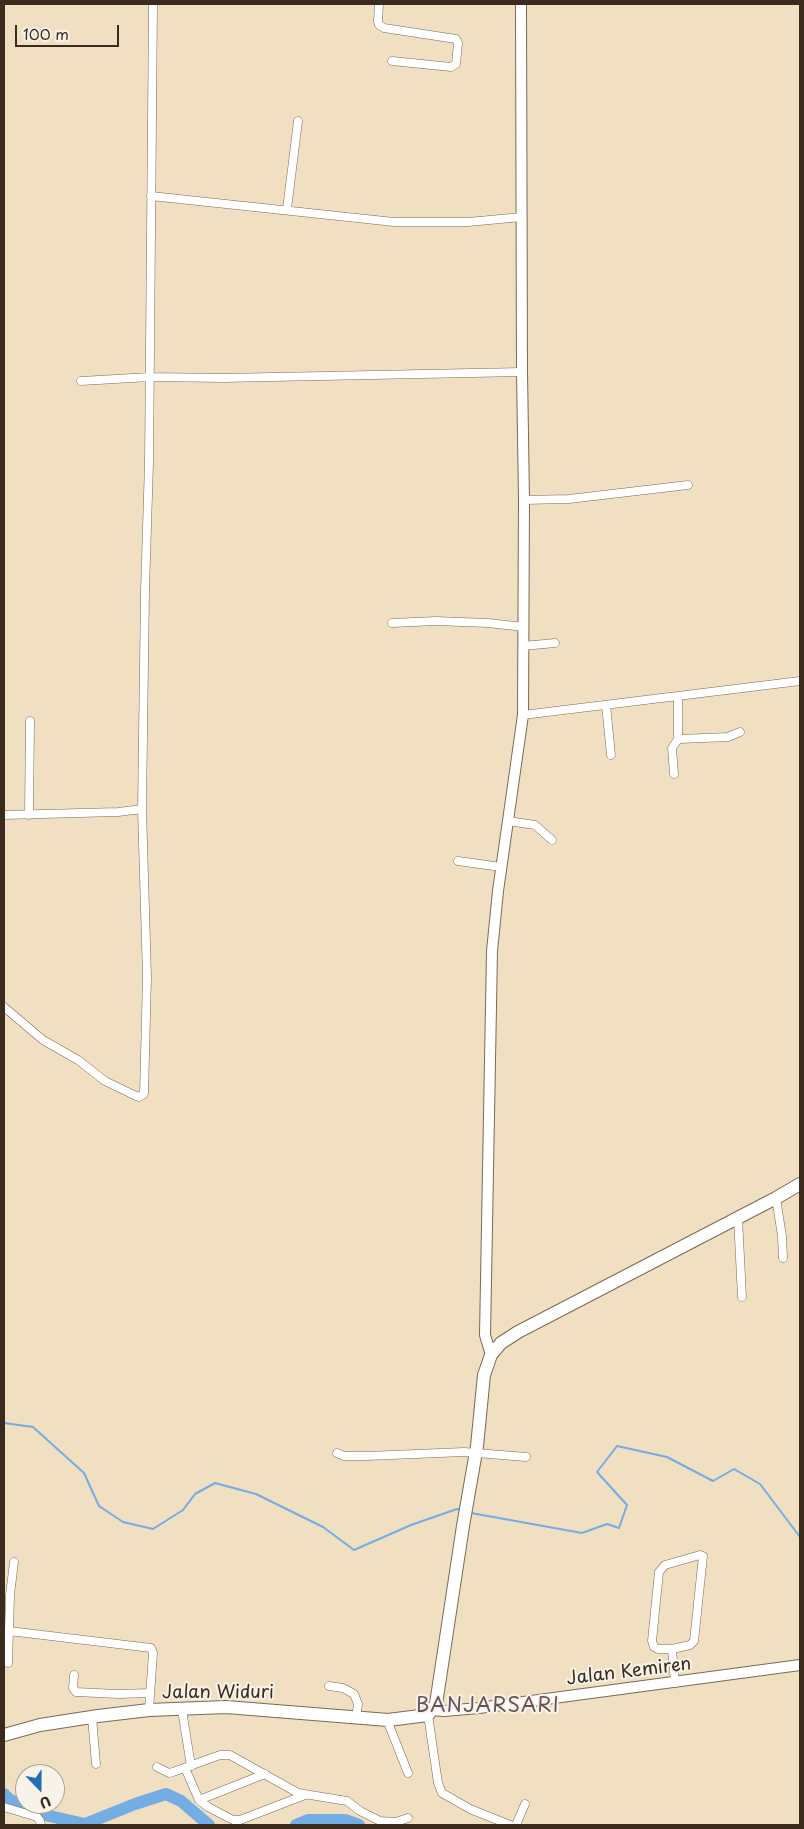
<!DOCTYPE html>
<html>
<head>
<meta charset="utf-8">
<style>
	body { margin:0 }
	#map { position:relative; width:804px; height:1829px; overflow:hidden; background:#f0dfc1; font-family:"Playpen Sans",sans-serif }
	canvas { display:block }
	.frame { position:absolute; inset:0; border:5px solid #3b2a1e; pointer-events:none }
	.north { position:absolute; left:15px; top:1764px; width:50px; height:50px; box-sizing:border-box; background:#f7f3e8; border:1px solid #aca397; border-radius:50%; rotate:158deg; font-size:14px; font-weight:700; line-height:20px; text-align:center; color:#3b2a1e }
	.north::after { content:''; display:block; margin:auto; width:18px; height:22px; background:#1f6fb2; clip-path:polygon(50% 0,100% 100%,50% 72%,0 100%) }
	.scale { position:absolute; left:15px; top:25px; width:104px; height:22px; box-sizing:border-box; border:2px solid #3b2a1e; border-top:0; padding-left:6px; font-size:15px; line-height:18px; white-space:nowrap; color:#3b2a1e; -webkit-text-stroke:4px #f7f3e8; paint-order:stroke }
</style>
</head>
<body>
<div id="map">
<canvas width="804" height="1829"></canvas>
<div class="frame"></div>
<div class="north">U</div>
<div class="scale">100 m</div>
</div>
<script>
const g = document.querySelector('canvas').getContext('2d');
g.lineJoin = 'round';
const shape = rows => new Path2D(rows.map(r => 'M' + r).join(''));
function trace(path, color, width, dash) { g.strokeStyle = color; g.lineWidth = width; g.lineCap = dash ? 'butt' : 'round'; g.setLineDash(dash || []); g.stroke(path); }
function label(font, color, halo, rows, align = 'center') {
  g.font = font + ' "Playpen Sans",sans-serif'; g.lineWidth = 4; g.setLineDash([]); g.textBaseline = 'middle'; g.strokeStyle = halo; g.fillStyle = color; for (const [text, x, y, turn = 0] of rows) {
    g.save(); g.translate(x, y); g.rotate((+turn || 0) * Math.PI / 180); g.textAlign = isNaN(turn) ? turn : align; if (halo) g.strokeText(text, 0, 0); g.fillText(text, 0, 0); g.restore();
  }
}
trace(shape([
	[4,1423,33,1427,84,1473,99,1506,123,1522,153,1529,183,1510,195,1494,215,1483,256,1494,323,1527,354,1550,411,1525,457,1509,461,1510],
	[471,1513,582,1533,607,1524,619,1528,627,1505,597,1472,617,1446,667,1457,713,1481,734,1469,760,1484,800,1537]
]), '#73ade4', 2);
trace(shape([
	[4,1794,9,1799,36,1813,85,1824,135,1804,166,1794,181,1801,209,1825],
	[296,1825,308,1820,345,1820,359,1825]
]), '#73ade4', 12);
const minor = shape([
	[379,4,378,21,379,25,384,28,456,39,458,43,456,64,451,67,392,61],
	[151,196,394,222,468,222,522,217],
	[287,209,298,121],
	[81,381,150,377,223,378,522,372],
	[524,500,569,499,688,485],
	[392,623,436,621,488,623,524,627],
	[523,646,555,643],
	[678,696,678,736,680,739,728,737,740,732],
	[606,705,611,755],
	[523,715,800,681],
	[674,774,672,748,679,738],
	[4,815,118,812,142,809],
	[29,815,30,721],
	[508,821,535,825,552,840],
	[458,861,501,867],
	[4,1007,43,1040,78,1060,105,1081,134,1095,139,1097,144,1094,147,977,142,809,145,591,149,463,153,4],
	[776,1198,782,1236,783,1258],
	[738,1218,742,1297],
	[337,1453,344,1456,367,1456,464,1452,526,1457],
	[700,1555,703,1556,694,1641,690,1645,672,1649,658,1649,654,1647,652,1641,659,1572,665,1565,700,1555],
	[9,1631,151,1648,153,1653,149,1710],
	[672,1649,675,1683],
	[8,1663,10,1595,14,1562],
	[74,1675,73,1688,76,1692,118,1694,149,1693],
	[329,1686,343,1688,354,1694,358,1704,356,1718],
	[182,1710,191,1766],
	[428,1715,438,1783,442,1793,470,1809,510,1825],
	[92,1717,96,1764],
	[387,1720,408,1773],
	[157,1767,169,1773,173,1772,220,1755,230,1755,298,1793,347,1801,360,1811,380,1821,396,1822,408,1818],
	[185,1768,199,1800,208,1807,233,1820,240,1820,305,1795],
	[199,1800,265,1774],
	[4,1807,37,1817,40,1821,41,1825],
	[516,1825,525,1804]
]);
const tertiary = shape([
	[491,1355,485,1335,492,951,498,891,523,715,524,500,522,371,521,4],
	[432,1710,444,1711,479,1708,800,1665]
]);
const primary = shape([
	[4,1735,40,1725,98,1716,149,1710,226,1707,388,1720,428,1715,436,1704,463,1526,477,1446,484,1375,491,1355,501,1343,518,1332,776,1198,800,1184]
]);
trace(minor, '#7a6957', 9);
trace(tertiary, '#7a6957', 12);
trace(primary, '#7a6957', 14);
trace(minor, '#fff', 8);
trace(tertiary, '#fff', 10);
trace(primary, '#fff', 12);
label('18px', '#3b2a1e', '#f7f3e8', [
	["Jalan Kemiren",629,1672,-7],
	["Jalan Widuri",218,1693]
]);
g.letterSpacing = '1px';
label('20px', '#68505a', '#f7f3e8', [
	["BANJARSARI",488,1706]
]);
g.letterSpacing = '0px';
</script>
</body>
</html>
